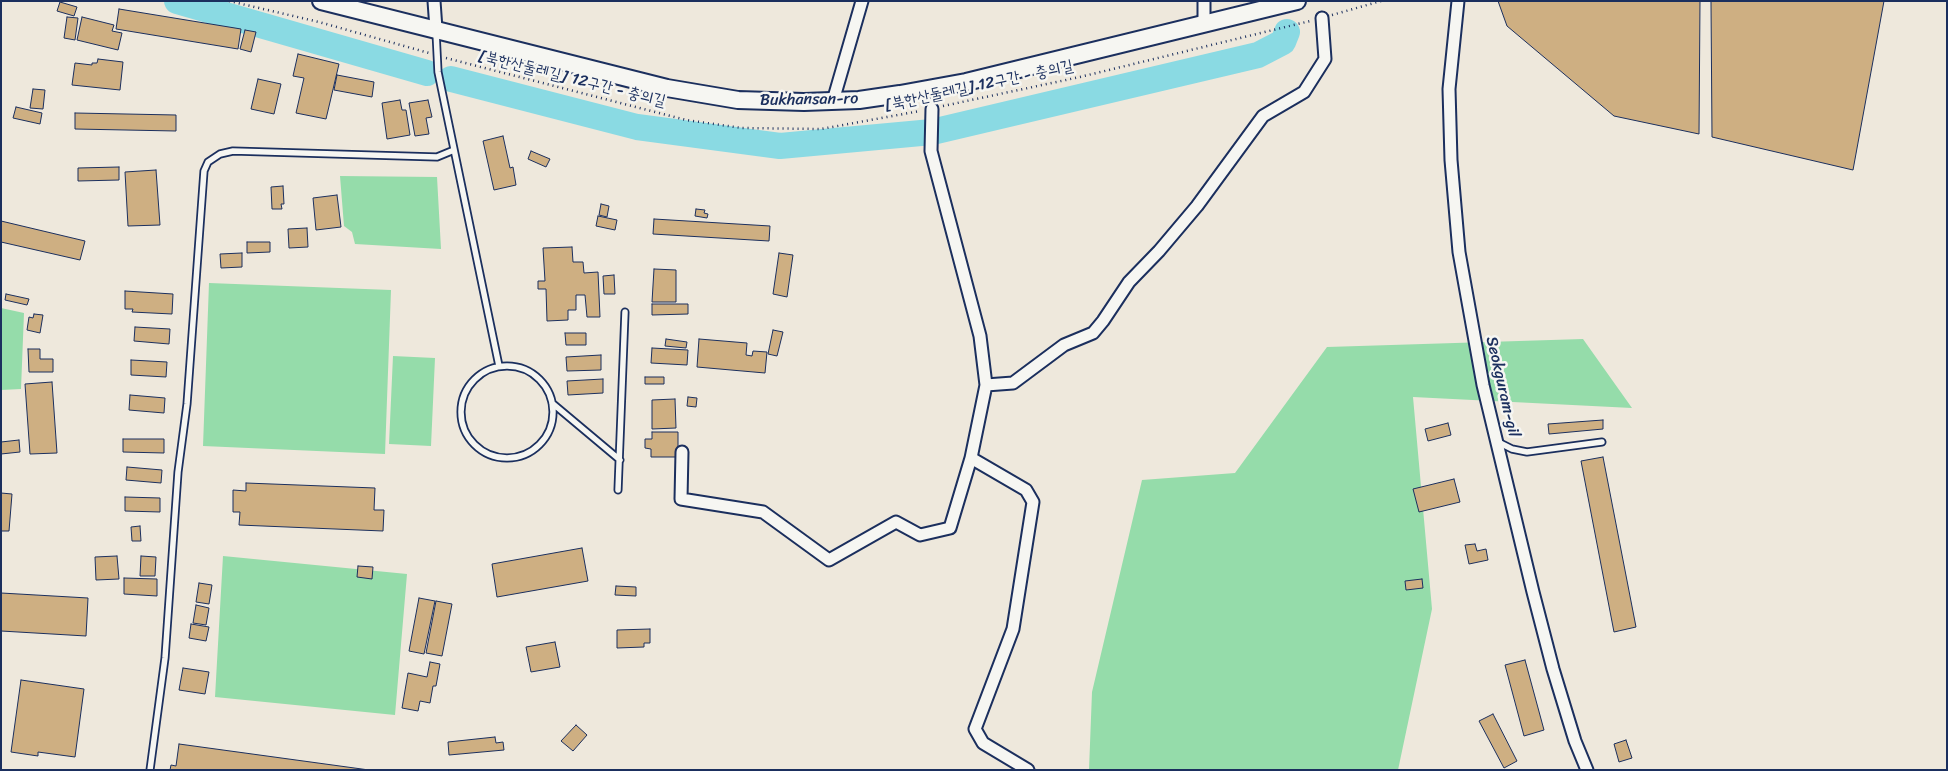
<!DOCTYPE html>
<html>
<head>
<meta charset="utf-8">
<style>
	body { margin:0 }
	#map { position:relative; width:1948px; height:771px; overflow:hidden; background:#eee8dc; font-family:Sriracha,sans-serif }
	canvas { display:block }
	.frame { position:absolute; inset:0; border:2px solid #1b2f5e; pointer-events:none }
</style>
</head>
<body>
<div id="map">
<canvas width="1948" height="771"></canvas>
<div class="frame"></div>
</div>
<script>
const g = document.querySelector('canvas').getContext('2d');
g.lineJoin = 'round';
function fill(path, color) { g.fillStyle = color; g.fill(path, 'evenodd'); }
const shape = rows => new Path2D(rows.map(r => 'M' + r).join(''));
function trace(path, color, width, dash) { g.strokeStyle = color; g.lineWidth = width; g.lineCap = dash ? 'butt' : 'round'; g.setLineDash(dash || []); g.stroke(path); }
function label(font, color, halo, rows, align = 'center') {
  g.font = font + ' Sriracha,"Poor Story",sans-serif'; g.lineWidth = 5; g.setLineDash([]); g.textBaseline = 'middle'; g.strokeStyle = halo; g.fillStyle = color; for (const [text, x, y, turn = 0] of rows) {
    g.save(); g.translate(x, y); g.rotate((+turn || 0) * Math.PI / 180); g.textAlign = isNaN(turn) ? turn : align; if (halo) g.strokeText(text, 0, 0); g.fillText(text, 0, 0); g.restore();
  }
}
fill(shape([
	[340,176,437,177,441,249,355,244,352,232,344,226],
	[209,283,391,290,385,454,203,446],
	[1,308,24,313,21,389,1,390],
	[1583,339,1632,408,1413,397,1432,609,1398,770,1089,770,1092,692,1142,480,1235,473,1327,347],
	[393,356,435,358,431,446,389,444],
	[223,556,407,574,395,715,215,697]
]), '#95dcaa');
trace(shape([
	[177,1,427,73],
	[451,79,637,127,780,146,932,132,1258,55,1283,42,1287,32]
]), '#8adae3', 26);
const building = shape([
	[1498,1,1700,1,1699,134,1614,116,1507,26,1498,1],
	[1711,1,1884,1,1853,170,1712,137,1711,1],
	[60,2,77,7,74,16,57,11,60,2],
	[119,9,241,29,238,49,116,29,119,9],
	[67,17,78,18,75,40,64,38,67,17],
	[82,17,114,25,112,31,122,33,118,50,77,40,82,17],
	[245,30,256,32,251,52,240,49,245,30],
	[298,54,339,64,326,119,296,113,304,78,293,76,298,54],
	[98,59,123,62,120,90,72,85,75,63,92,65,92,63,97,63,98,59],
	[337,75,374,82,372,97,334,90,337,75],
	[258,79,281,84,274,114,251,109,258,79],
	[33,89,45,90,43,109,30,108,33,89],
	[400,100,402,110,406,110,410,135,387,139,382,103,400,100],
	[428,100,432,117,426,118,429,134,415,136,409,103,428,100],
	[16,107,42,113,40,124,13,118,16,107],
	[75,113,176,115,176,131,75,129,75,113],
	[503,136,510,168,513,167,516,185,494,190,483,141,503,136],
	[531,151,550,159,546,167,528,159,531,151],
	[119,167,119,180,78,181,78,168,119,167],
	[156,170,160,225,128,226,125,172,156,170],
	[283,186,284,204,281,204,282,209,272,209,271,187,283,186],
	[337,195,341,227,316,230,313,198,337,195],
	[601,204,609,206,607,217,599,215,601,204],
	[696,209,705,210,704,213,708,214,707,218,695,216,696,209],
	[598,216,617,220,615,230,596,226,598,216],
	[654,219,770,226,769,241,653,234,654,219],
	[1,221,85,241,80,260,1,242,1,221],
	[307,228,308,247,289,248,288,229,307,228],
	[247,242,270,242,270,252,247,253,247,242],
	[572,247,573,262,583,262,584,273,598,272,600,317,587,317,585,295,576,295,576,310,568,310,568,320,547,321,546,289,538,289,538,281,545,281,543,248,572,247],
	[242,253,242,267,221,268,220,254,242,253],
	[779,253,793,255,787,297,773,294,779,253],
	[654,269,676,270,676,302,652,302,654,269],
	[614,275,615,294,604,294,603,276,614,275],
	[125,291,173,294,172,314,132,312,133,309,125,309,125,291],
	[6,294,29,299,27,305,5,300,6,294],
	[652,304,688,304,688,314,652,315,652,304],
	[34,314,43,315,40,333,27,330,29,317,33,318,34,314],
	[135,327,170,329,169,344,134,341,135,327],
	[773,330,783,332,777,356,768,354,773,330],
	[565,333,586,333,586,345,566,345,565,333],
	[666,339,687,342,686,348,665,346,666,339],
	[699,339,747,343,746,355,752,356,753,351,767,352,765,373,697,367,699,339],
	[652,348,688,350,687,365,651,363,652,348],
	[28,349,40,349,40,359,53,359,53,372,29,372,28,349],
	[601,355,601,370,567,371,566,357,601,355],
	[131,360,167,362,166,377,131,375,131,360],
	[645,377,664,377,664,384,645,384,645,377],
	[603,379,603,393,568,395,567,381,603,379],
	[52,382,57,453,30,454,25,384,52,382],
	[130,395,165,398,164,413,129,410,130,395],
	[688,397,697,398,696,407,687,406,688,397],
	[675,399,676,428,652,429,652,400,675,399],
	[1603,420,1603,429,1549,434,1548,424,1603,420],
	[1448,423,1451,435,1428,441,1425,429,1448,423],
	[652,432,678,432,678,457,651,457,651,449,645,448,645,439,652,439,652,432],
	[123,439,164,439,164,453,123,452,123,439],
	[19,440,20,452,1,454,1,442,19,440],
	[1603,457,1636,627,1614,632,1581,461,1603,457],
	[127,467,162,470,161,483,126,480,127,467],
	[1454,479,1460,502,1419,512,1413,489,1454,479],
	[246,483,375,488,374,510,384,510,383,531,239,525,240,512,233,512,233,490,246,491,246,483],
	[1,493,12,494,9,531,1,531,1,493],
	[125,497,160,498,160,512,125,511,125,497],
	[140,526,141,541,132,541,131,527,140,526],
	[1475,544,1477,551,1486,549,1488,560,1469,564,1465,545,1475,544],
	[582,548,588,581,497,597,492,564,582,548],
	[117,556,119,579,96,580,95,557,117,556],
	[141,556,156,557,155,576,140,576,141,556],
	[358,566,373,567,372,579,357,577,358,566],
	[124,578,157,579,157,596,124,594,124,578],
	[1422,579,1423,588,1406,590,1405,581,1422,579],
	[199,583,212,585,209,604,196,602,199,583],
	[616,586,636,587,636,596,615,595,616,586],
	[1,593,88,598,86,636,1,631,1,593],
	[419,598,435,601,424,654,409,651,419,598],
	[436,601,452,604,442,656,426,653,436,601],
	[196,605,209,608,206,625,193,623,196,605],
	[191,624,209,627,206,641,189,638,191,624],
	[650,629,650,643,644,643,644,647,617,648,617,630,650,629],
	[555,642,560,667,531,672,526,647,555,642],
	[1525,660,1544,730,1524,736,1505,665,1525,660],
	[430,662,440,664,436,686,433,686,430,703,420,701,418,711,402,708,408,673,427,677,430,662],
	[183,668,209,672,205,694,179,690,183,668],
	[21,680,84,689,75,757,38,752,38,756,11,752,21,680],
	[1493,714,1517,761,1504,768,1479,721,1493,714],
	[576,725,587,735,573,751,561,741,576,725],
	[495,737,496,743,503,742,504,750,449,755,448,742,495,737],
	[1626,740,1632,758,1619,762,1614,744,1626,740],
	[179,744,369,770,170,770,171,765,176,766,179,744]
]);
fill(building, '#ceaf82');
trace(building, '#1b2f5e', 1);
const lane = shape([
	[436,32,438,72,499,366],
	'461 412a46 46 0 1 1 92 0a46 46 0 1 1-92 0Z',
	[552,403,620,460],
	[1498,442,1512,449,1527,452,1602,442],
	[618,490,625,312],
	[150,770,165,658,178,472,187,404,204,171,208,162,220,154,233,151,437,157,454,150]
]);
const street = shape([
	[434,1,436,29],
	[1204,1,1204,23],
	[1458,1,1449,89,1451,160,1459,252,1483,385,1533,592,1553,669,1575,741,1587,770],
	[833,101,862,1],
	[932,109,931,151,980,336,986,385,1013,383,1064,345,1093,333,1103,321,1129,282,1159,251,1197,206,1263,116,1304,92,1325,59,1322,18],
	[986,385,971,458,1026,490,1033,502,1013,629,975,729,983,743,1028,770],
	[682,452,681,499,763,512,829,560,896,522,920,535,950,528,971,458]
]);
const secondary = shape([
	[321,1,667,88,738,100,804,102,859,100,900,94,966,82,1297,1]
]);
trace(lane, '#1b2f5e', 9);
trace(street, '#1b2f5e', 15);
trace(secondary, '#1b2f5e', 20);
trace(shape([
	[229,1,319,22,429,53],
	[1332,15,1381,1],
	[446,58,686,120,742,128,821,129,920,111],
	[943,106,1080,77,1310,21]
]), '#1b2f5e', 2.5, [1, 4]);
trace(lane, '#f6f6f2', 5.5);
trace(street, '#f6f6f2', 11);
trace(secondary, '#f6f6f2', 16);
label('16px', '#1b2f5e', '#f6f6f2', [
	["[북한산둘레길] 12구간 - 충의길",572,79,14],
	["[북한산둘레길] 12구간 - 충의길",979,86,-12],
	["Bukhansan-ro",809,100,-1],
	["Seokguram-gil",1502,387,77]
]);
</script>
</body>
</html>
